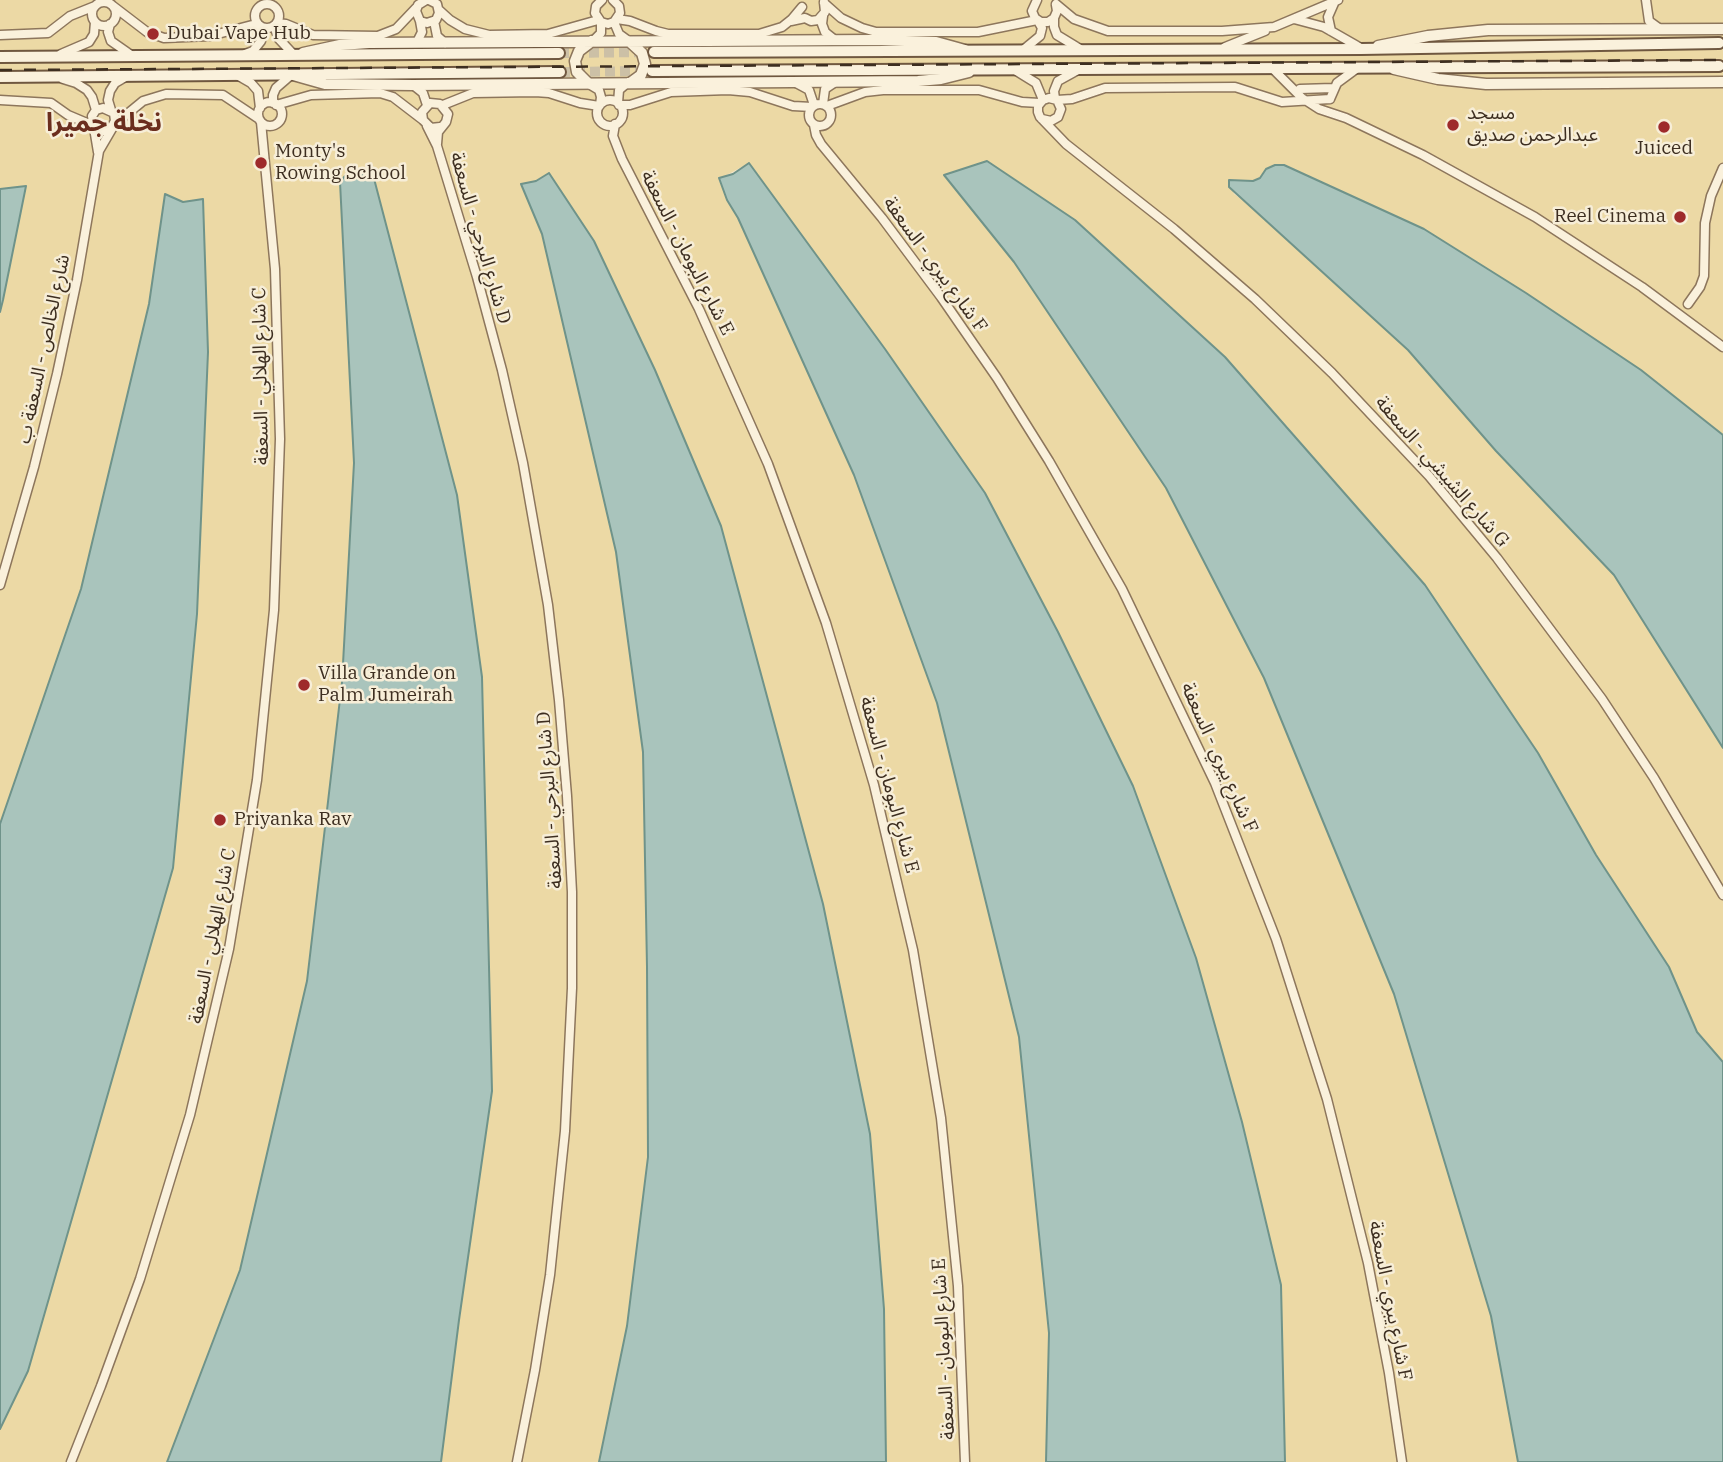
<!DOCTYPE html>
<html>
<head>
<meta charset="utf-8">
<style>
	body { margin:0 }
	canvas { display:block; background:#f0e4c8 }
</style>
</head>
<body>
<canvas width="1723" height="1462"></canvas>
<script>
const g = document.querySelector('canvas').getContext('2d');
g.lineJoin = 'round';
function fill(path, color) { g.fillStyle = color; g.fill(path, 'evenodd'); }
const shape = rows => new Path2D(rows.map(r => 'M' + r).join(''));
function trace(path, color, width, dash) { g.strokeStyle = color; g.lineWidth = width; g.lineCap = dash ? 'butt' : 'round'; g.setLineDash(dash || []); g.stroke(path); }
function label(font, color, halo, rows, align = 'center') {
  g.font = font + ' "IBM Plex Serif","Noto Sans Arabic",serif'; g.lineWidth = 5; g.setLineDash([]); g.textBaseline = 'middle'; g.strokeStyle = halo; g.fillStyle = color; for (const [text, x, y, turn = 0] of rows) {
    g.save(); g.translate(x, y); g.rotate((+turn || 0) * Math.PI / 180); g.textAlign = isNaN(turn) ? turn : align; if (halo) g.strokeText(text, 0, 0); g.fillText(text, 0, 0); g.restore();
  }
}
fill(shape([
	[0,0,1723,0,1723,435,1641,370,1526,293,1424,229,1284,165,1266,169,1260,178,1253,181,1229,180,1234,194,1256,210,1408,350,1496,451,1614,575,1723,748,1723,1062,1697,1032,1669,967,1596,855,1538,753,1425,585,1366,520,1288,427,1225,357,1075,220,945,175,1014,262,1166,488,1264,678,1394,994,1491,1316,1518,1462,1285,1462,1281,1285,1242,1122,1196,958,1133,786,1058,632,985,493,885,349,749,163,719,179,727,200,738,218,854,475,937,703,1019,1037,1049,1333,1046,1462,886,1462,884,1309,870,1134,721,526,655,370,594,241,549,173,536,181,521,185,542,234,616,552,643,752,647,967,648,1157,627,1326,599,1462,441,1462,459,1320,492,1091,482,677,457,495,372,171,340,182,354,463,342,682,307,981,240,1270,167,1462,0,1462,0,1429,28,1371,173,868,197,614,208,352,203,200,183,202,165,194,149,304,81,589,0,824,0,312,26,187,0,189]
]), '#ecd9a5');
const water = shape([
	[987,161,1075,220,1225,357,1425,585,1538,753,1596,855,1669,967,1697,1032,1723,1062,1723,1462,1518,1462,1491,1316,1394,994,1264,678,1166,488,1014,262,944,175,987,161],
	[749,163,885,349,985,493,1058,632,1133,786,1196,958,1242,1122,1281,1285,1285,1462,1046,1462,1049,1333,1019,1037,937,703,854,475,738,218,727,200,719,178,733,174,749,163],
	[1275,165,1284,165,1424,229,1526,293,1641,370,1723,435,1723,748,1614,575,1496,451,1408,350,1229,187,1229,180,1253,181,1260,178,1266,169,1275,165],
	[372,171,457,495,482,677,492,1091,459,1320,441,1462,167,1462,240,1270,307,981,342,682,354,463,340,182,345,176,352,180,372,171],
	[549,173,594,241,655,370,721,526,823,904,870,1134,884,1309,886,1462,599,1462,627,1326,648,1157,647,967,643,752,616,552,542,234,521,184,536,181,549,173],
	[26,186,3,300,0,312,0,189,26,186],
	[165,194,183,202,203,199,208,352,197,614,173,868,28,1371,0,1429,0,824,81,589,149,304,165,194]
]);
fill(water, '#a9c4bc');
trace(water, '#6f938a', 2);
trace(shape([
	[559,53,654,52],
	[560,72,652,71]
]), '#ccc0a6', 10, [10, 5]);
const minor = shape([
	[426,0,418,5,416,11,420,21,427,23,436,20,439,13,437,4,429,0],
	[602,0,596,6,595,13,601,22,608,24,614,22,620,13,619,6,613,0],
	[1037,0,1032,11,1035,18,1041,22,1048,22,1054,18,1057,11,1056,5],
	[1646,0,1649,21,1660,29],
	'92 14a12 12 0 1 1 24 0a12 12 0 1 1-24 0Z',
	[824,3,841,18,862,28,876,32,978,32,1037,20],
	'255 16a12 12 0 1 1 24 0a12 12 0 1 1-24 0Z',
	[1056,4,1074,19,1108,31,1222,31,1274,27,1338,0],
	[113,6,147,32,164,38,210,36,256,24],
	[439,10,450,20,465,29,489,35,548,34,598,20],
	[823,16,822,24,825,32,835,40],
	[1054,18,1054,27,1057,35,1080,49],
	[617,19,630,21,656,31,668,34,759,34,782,27,792,19,802,7],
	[1294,19,1324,27,1359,47],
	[434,21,437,36,445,43],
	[791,21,805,18,811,21,818,20,825,12,824,2],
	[614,22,619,34,630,42],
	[277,23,286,24,313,35,378,36,396,29,416,8],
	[110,24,108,32,111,41,131,55],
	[274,26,279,39,293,54],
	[1331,31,1328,17,1335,1],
	[0,35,48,33,70,16,95,6],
	[593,41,601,33,601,22],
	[417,42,422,32,420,21],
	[1225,47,1265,31],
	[1023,50,1040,36,1042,28,1038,21],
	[61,54,89,42,94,34,95,22],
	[245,54,253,51,261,41,261,27],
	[1272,68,1302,98,1319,109,1346,118,1423,155,1535,217,1642,287,1723,347],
	[1015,70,1036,83,1043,100],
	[237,75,251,83,258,91,260,108],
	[63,79,76,83,87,90,92,97,96,110],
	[796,83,809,90,814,105],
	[589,84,599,90,601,97,600,105],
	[413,85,423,93,427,105],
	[1300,89,1333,88],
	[1055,99,1054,91,1058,81,1078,70],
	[1330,99,1337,83,1356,69],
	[0,100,51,103,68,115,94,126],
	[1057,100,1072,99,1105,88,1235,87,1282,102,1330,99],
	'597 113a13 13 0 1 1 26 0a13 13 0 1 1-26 0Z',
	'258 114a12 12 0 1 1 24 0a12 12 0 1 1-24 0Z',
	[273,103,273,95,276,88,291,75],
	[618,103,619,90,626,84],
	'809 115a11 11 0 1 1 22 0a11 11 0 1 1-22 0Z',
	[823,104,825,89,834,83],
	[276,105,311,95,380,93,393,97,423,120],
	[443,105,473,93,535,92,549,93,580,103,599,106],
	[619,105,630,105,671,92,728,90,750,92,793,106,812,107],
	[827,106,865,92,883,90,979,90,1022,102,1040,103],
	[111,110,108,100,110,91,115,83,127,76],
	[1042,119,1051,121,1058,117,1061,109,1057,100,1049,98,1043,100,1038,106,1038,112,1040,117,1066,144,1174,229,1255,299,1332,373,1429,476,1497,558,1602,699,1654,778,1723,895],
	[115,124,143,101,166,94,223,95,259,119],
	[615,124,613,136,622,159,699,309,768,464,826,623,874,785,913,950,941,1118,958,1286,965,1462],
	[814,125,816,135,821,144,882,218,941,297,997,378,1049,461,1122,589,1215,783,1276,939,1327,1099,1368,1263,1389,1373,1402,1462],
	[427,126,437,146,477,277,502,370,523,463,548,605,559,700,567,796,572,892,572,988,565,1131,550,1275,535,1370,517,1462],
	[95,127,102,131,110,130,115,121,114,113,103,108,96,110,92,116,98,152],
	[437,144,438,132,446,122,448,114,440,104,430,103,422,112,423,120,431,128,440,127],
	[1688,304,1700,287,1704,276,1705,223,1711,196,1723,168],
	[0,585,34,467,57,374,77,280,99,151,113,127],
	[71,1462,101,1386,140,1279,190,1115,229,949,257,780,274,610,280,439,275,269,261,122]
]);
const tertiary = shape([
	[630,42,642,53,645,64,641,75,630,83],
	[1378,46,1428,36,1488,30,1723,29],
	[303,53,340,45,369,43,874,40,936,42,965,50],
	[1394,69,1438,79,1486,84,1723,82],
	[293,75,325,84,413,85,918,81,941,79,969,72],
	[588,83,577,72,575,61,579,51,592,41]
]);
const secondary = shape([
	[654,52,1361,49,1719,43],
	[0,57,559,53],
	[652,71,1719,66],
	[0,77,560,72]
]);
trace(minor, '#8d765c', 11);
trace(tertiary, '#8d765c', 13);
trace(secondary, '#6f573f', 14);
trace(minor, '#faf1dc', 8);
trace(tertiary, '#faf1dc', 10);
trace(secondary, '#faf1dc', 10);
trace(shape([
	[0,70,1723,60]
]), '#3d2e20', 2.5, [12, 12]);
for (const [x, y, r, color] of [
	[153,34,7,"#9e2a2b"],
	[1453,125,7,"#9e2a2b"],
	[1664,127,7,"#9e2a2b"],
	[261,163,7,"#9e2a2b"],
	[1680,217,7,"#9e2a2b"],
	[304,685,7,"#9e2a2b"],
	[220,820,7,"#9e2a2b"]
]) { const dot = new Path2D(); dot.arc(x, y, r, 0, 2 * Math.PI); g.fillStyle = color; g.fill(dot); trace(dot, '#f7eed8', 2.5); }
label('19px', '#3d2e20', '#f7eed8', [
	["Dubai Vape Hub",167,34],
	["مسجد",1467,114],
	["عبدالرحمن صديق",1467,136],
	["Juiced",1664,149,"center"],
	["Monty's",275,152],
	["Rowing School",275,174],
	["Reel Cinema",1666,217,"right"],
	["Villa Grande on",318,674],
	["Palm Jumeirah",318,696],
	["Priyanka Rav",234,820]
], 'left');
label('19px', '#3d2e20', '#f7eed8', [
	["شارع البرحي - السعفة D",480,238,74],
	["شارع البومان - السعفة E",687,253,63],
	["شارع يبري - السعفة F",935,265,54],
	["شارع الخالص - السعفة ب",44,349,-78],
	["شارع الهلالي - السعفة C",261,376,-91],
	["شارع الشيشي - السعفة G",1442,472,49],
	["شارع يبري - السعفة F",1219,758,66],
	["شارع البومان - السعفة E",889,785,75],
	["شارع البرحي - السعفة D",550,800,-94],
	["شارع الهلالي - السعفة C",213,936,-79],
	["شارع يبري - السعفة F",1390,1301,79],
	["شارع البومان - السعفة E",944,1349,-93]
]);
label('bold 26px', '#6b2e1e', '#f7eed8', [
	["نخلة جميرا",104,123]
]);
</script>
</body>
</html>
